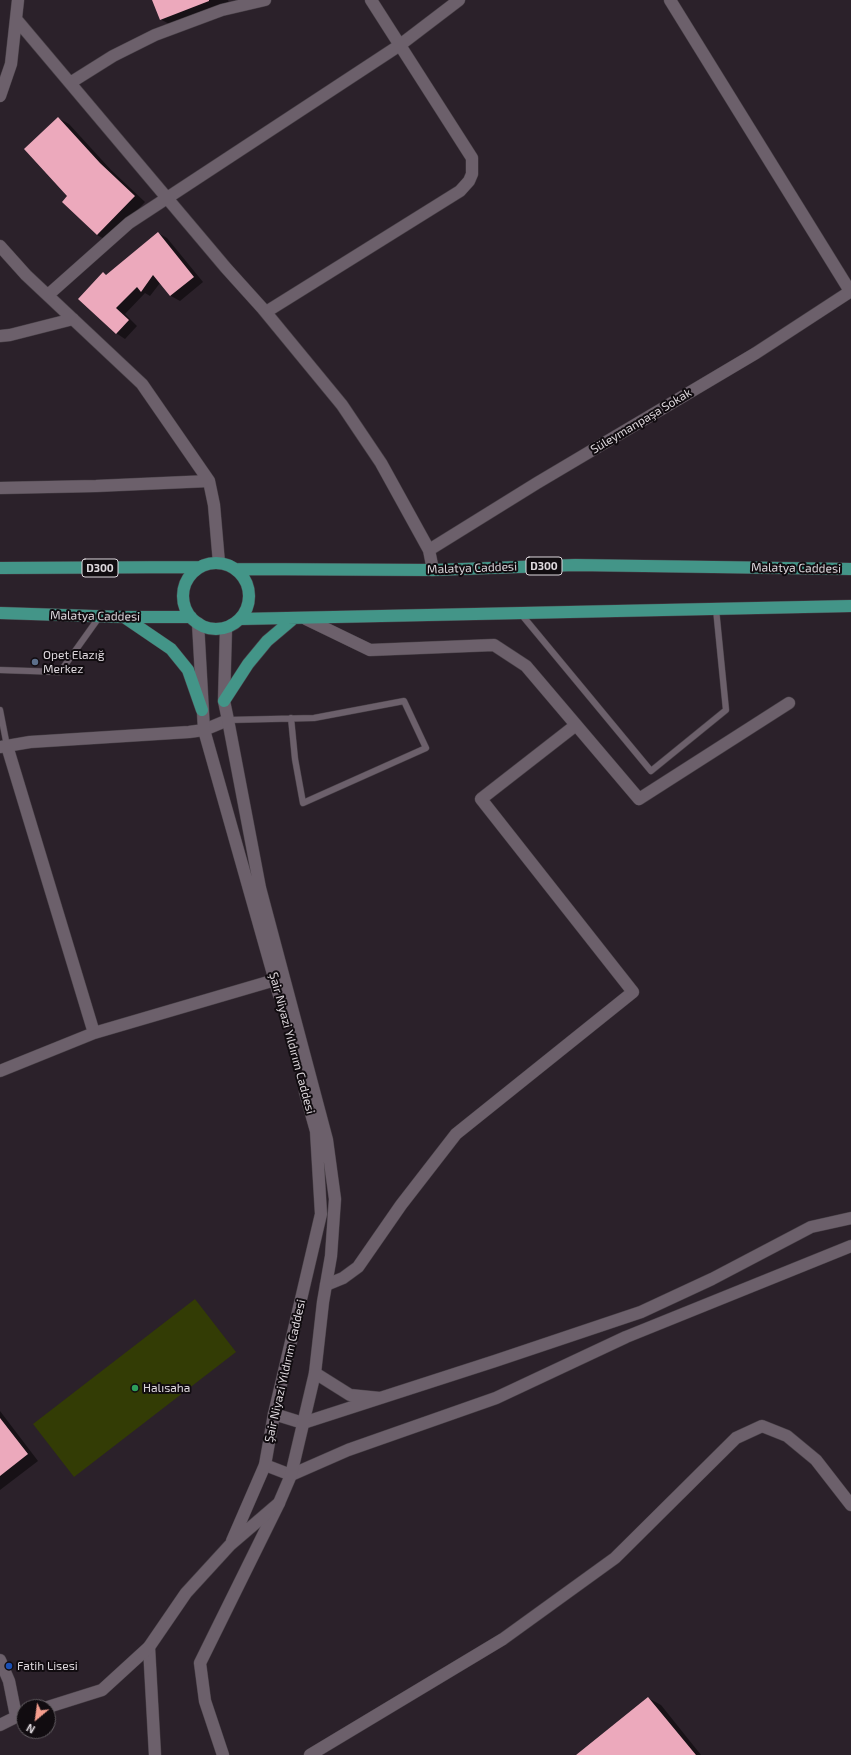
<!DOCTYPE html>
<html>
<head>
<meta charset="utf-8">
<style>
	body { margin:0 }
	#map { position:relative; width:851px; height:1755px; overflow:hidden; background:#2b212a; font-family:"Exo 2",sans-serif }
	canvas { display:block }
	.north { position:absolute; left:16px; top:1699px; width:40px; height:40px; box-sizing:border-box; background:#110c10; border:1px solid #635e62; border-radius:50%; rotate:209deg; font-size:11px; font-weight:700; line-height:16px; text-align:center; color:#ded8dd }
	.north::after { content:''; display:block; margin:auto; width:14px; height:18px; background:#f59d8d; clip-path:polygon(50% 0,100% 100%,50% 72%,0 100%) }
</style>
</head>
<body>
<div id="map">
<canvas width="851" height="1755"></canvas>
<div class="north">N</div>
</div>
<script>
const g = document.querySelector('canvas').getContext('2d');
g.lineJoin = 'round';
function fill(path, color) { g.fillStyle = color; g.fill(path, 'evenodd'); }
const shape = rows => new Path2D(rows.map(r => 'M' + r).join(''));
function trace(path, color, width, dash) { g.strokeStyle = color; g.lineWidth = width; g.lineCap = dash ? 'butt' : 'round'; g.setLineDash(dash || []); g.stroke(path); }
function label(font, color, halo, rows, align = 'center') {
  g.font = font + ' "Exo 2",sans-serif'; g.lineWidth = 4; g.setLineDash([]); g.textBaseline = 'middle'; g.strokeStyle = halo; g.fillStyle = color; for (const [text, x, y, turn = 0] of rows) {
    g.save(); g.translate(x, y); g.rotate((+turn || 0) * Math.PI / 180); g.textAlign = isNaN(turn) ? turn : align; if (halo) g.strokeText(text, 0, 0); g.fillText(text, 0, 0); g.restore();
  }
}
fill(shape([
	[195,1299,236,1352,74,1477,33,1424]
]), '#333c05');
fill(shape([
	[153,0,228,0,230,5,173,26,160,19],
	[58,118,69,124,111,170,145,202,108,241,97,235,69,196],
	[158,233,167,238,203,282,180,301,171,296,160,283,150,296,145,293,125,314,137,326,125,339,116,333,106,275],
	[0,1411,38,1461,0,1490],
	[648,1698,661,1705,701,1755,578,1755]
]), '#0007');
fill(shape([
	[152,0,209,0,209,1,160,20],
	[58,117,100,163,135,196,97,235,62,202,67,196,24,149],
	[158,232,194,277,170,296,153,275,141,292,137,287,116,308,129,320,116,334,78,299,103,272,106,275],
	[0,1418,28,1454,0,1476],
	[648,1697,696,1755,576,1755]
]), '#eca9bc');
const service = shape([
	[521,614,651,771,726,710,716,609],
	[0,670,60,672,100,616],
	[0,710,7,746],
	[228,720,314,718,404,701,426,748,303,803,295,759,291,718]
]);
const minor = shape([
	[670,0,850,291],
	[16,19,226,268,263,309,342,405,381,463,429,550,433,570],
	[70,83,113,56,155,35,222,10,265,0],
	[0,96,11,64,18,0],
	[0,246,26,275,142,384,209,481,214,505,219,563],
	[48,295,129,223,400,45,459,0],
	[266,312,460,191,469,181,472,174,472,158,371,0],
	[0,336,10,335,73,319],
	[0,488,96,486,209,481],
	[429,550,537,483,756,353,851,291],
	[306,619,370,650,494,645,526,666,639,799,789,703],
	[7,746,94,1033],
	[0,747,30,742,189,732,204,730,228,720],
	[0,1071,94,1033,275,980],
	[326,1285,343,1278,358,1267,401,1205,456,1134,633,992,481,799,576,725],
	[315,1373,350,1395,380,1398],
	[274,1414,303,1423,495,1361,641,1312,712,1279,811,1227,851,1218],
	[265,1465,291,1475,348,1450,496,1398,626,1337,851,1246],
	[149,1647,155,1755],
	[223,1755,205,1701,200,1663,279,1503],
	[310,1755,503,1639,615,1558,736,1438,762,1426,787,1436,816,1460,851,1505]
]);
const tertiary = shape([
	[198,623,204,730,279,995],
	[232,1541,265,1465,274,1414,321,1214,316,1131,305,1092],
	[0,1660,9,1681,16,1716],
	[48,1707,102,1690,149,1647,186,1593,230,1545,279,1503,291,1475,315,1373,323,1302,331,1256,335,1199,327,1140,260,888,228,720,224,701,226,628],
	[0,1725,22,1714]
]);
const trunk = shape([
	'183 596a33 33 0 1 1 66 0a33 33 0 1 1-66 0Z',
	[0,568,200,567],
	[236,569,433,570,575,565,851,569],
	[0,613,124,617,191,617],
	[124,617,171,649,188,670,202,710],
	[240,619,851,606],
	[224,701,248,664,267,641,293,619]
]);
trace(service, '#484047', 7);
trace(minor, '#484047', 13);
trace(tertiary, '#484047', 13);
trace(trunk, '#484047', 13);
trace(service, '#6c606b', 6);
trace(minor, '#6c606b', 12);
trace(tertiary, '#6c606b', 12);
trace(trunk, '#439588', 12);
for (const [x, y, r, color] of [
	[35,662,4,"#5c6f8a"],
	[135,1388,4,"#2e9e5b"],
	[9,1666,4,"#1a4fb4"]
]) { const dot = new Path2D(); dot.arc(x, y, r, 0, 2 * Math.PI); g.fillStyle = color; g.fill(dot); trace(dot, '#110c10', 1.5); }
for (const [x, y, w] of [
	[544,566,36],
	[100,568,36]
]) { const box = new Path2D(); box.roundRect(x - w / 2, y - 9, w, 18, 3); g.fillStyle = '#110c10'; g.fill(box); trace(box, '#ded8dd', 1); }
label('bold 11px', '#ded8dd', null, [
	["D300",544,566],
	["D300",100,568]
]);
label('12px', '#ded8dd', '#110c10', [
	["Süleymanpaşa Sokak",641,421,-31],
	["Malatya Caddesi",472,568,-2],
	["Malatya Caddesi",796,568,1],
	["Malatya Caddesi",95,616,1],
	["Şair Niyazi Yıldırım Caddesi",292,1043,75],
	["Şair Niyazi Yıldırım Caddesi",285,1371,-77]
]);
label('12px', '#ded8dd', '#110c10', [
	["Opet Elazığ",43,655],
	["Merkez",43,669],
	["Halısaha",143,1388],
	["Fatih Lisesi",17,1666]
], 'left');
</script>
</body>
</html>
